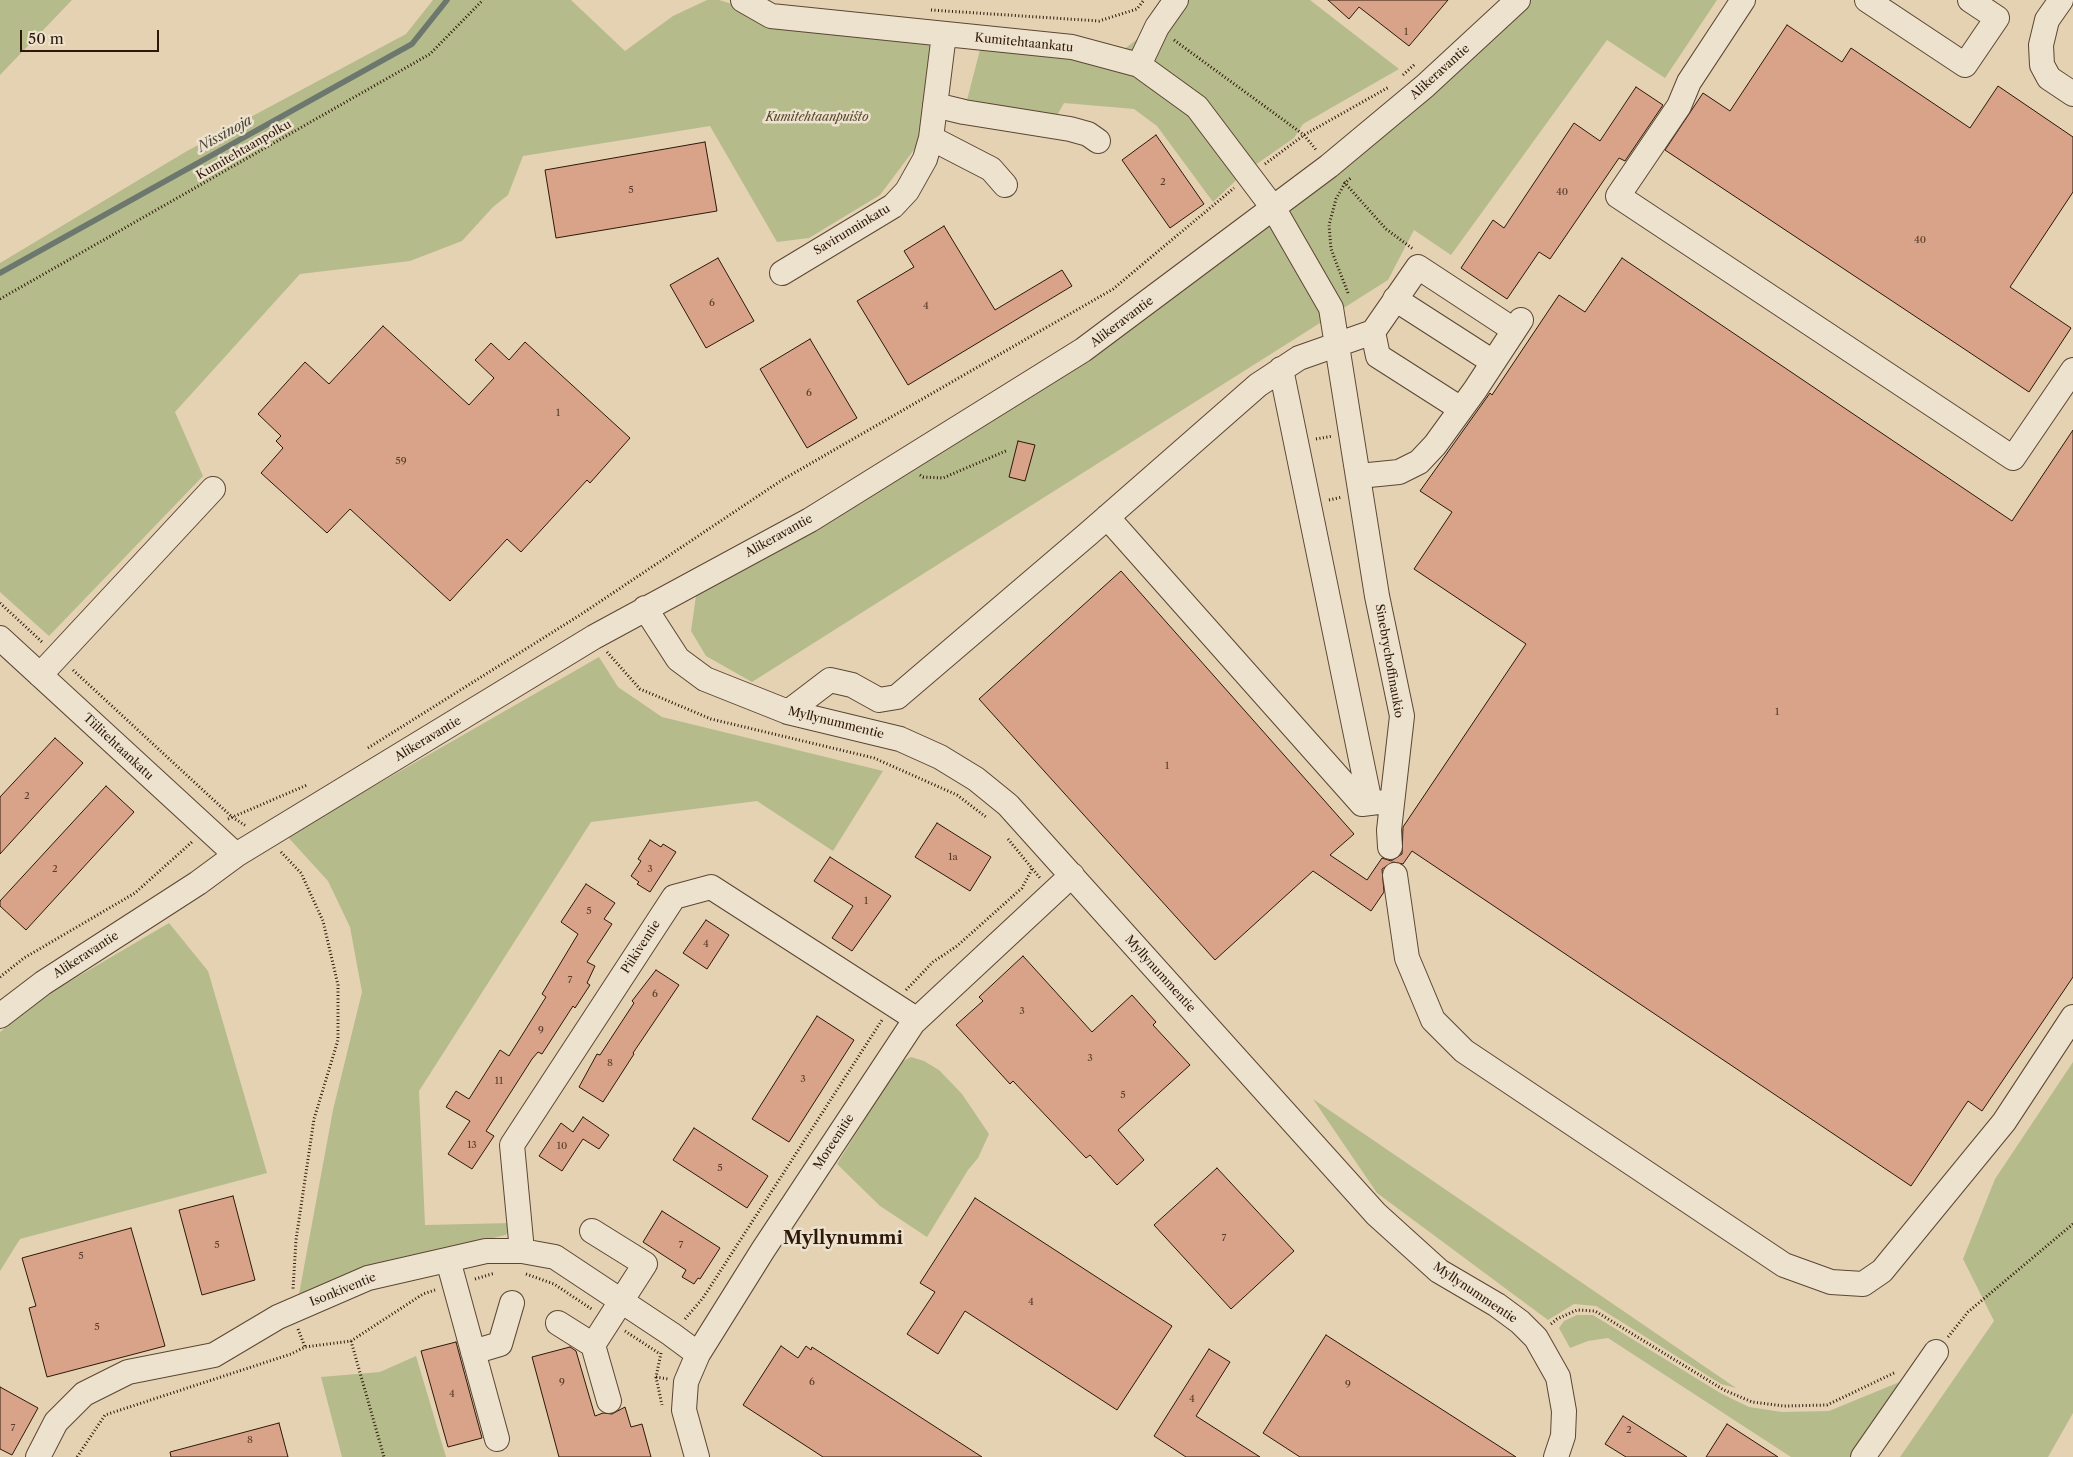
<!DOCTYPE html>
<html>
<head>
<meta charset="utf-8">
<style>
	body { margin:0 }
	#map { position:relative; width:2073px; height:1457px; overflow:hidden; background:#e4d2b3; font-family:"Libre Caslon Text",serif }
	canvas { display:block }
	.scale { position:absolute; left:20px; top:30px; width:139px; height:22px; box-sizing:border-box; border:2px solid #2e1809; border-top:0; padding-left:6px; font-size:15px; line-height:18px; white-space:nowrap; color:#2e1809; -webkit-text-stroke:4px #ede2ce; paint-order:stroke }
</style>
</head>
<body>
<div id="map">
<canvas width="2073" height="1457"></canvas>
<div class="scale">50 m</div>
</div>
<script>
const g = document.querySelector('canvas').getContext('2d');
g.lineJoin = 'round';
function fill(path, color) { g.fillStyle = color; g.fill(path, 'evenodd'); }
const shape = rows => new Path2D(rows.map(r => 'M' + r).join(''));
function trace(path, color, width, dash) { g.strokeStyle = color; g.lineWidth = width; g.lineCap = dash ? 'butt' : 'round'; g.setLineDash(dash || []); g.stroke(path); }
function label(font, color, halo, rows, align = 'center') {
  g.font = font + ' "Libre Caslon Text",serif'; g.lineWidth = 5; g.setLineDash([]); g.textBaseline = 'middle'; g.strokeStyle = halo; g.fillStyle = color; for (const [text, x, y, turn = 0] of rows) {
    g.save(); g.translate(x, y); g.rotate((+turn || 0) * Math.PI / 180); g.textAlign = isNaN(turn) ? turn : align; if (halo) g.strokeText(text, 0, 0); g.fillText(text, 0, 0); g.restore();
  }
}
fill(shape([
	[0,0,72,0,0,75],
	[433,0,571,0,625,51,673,16,707,0,719,0,771,16,944,34,919,143,880,195,809,238,777,242,710,126,523,156,508,195,493,207,462,241,410,261,300,274,175,412,203,476,49,636,0,592,0,263,187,151,406,34],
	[1187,0,1310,0,1399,69,1303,124,1294,138,1245,172,1213,202,1157,126,1134,109,1064,103,1055,119,966,104,983,38,1113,58],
	[1518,0,1717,0,1665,78,1607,40,1451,255,1414,230,1388,280,752,682,706,656,691,631,696,596,819,527,1083,350],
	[599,657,618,687,662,717,883,771,833,851,757,801,591,822,419,1091,425,1225,512,1223,506,1235,388,1262,299,1294,333,1110,362,992,350,927,328,881,287,836],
	[169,923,208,971,267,1173,20,1239,0,1271,0,1032,50,993],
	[911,1057,924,1061,939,1070,962,1094,989,1134,978,1158,968,1170,927,1237,880,1206,837,1164,888,1082,897,1064],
	[2073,1062,2073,1413,2048,1457,1900,1457,1994,1321,1963,1259,1995,1179],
	[1313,1099,1736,1388,1721,1384,1596,1306,1574,1304,1548,1320,1377,1193],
	[1577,1315,1593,1315,1722,1394,1749,1407,1782,1412,1829,1411,1902,1381,1851,1457,1791,1457,1608,1338,1588,1341,1570,1348,1559,1328,1564,1321],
	[416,1356,446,1457,342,1457,321,1377,380,1372]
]), '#b6bb8b');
trace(shape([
	[0,273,412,44,447,0]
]), '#6c776d', 5.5);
const building = shape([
	[1328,0,1448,0,1409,46,1359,7,1349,19,1328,0],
	[1787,25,1842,62,1851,48,1970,128,1998,86,2073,137,2073,192,2010,287,2071,328,2029,392,1665,150,1703,93,1730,111,1787,25],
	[1636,87,1663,105,1625,161,1619,158,1550,259,1539,252,1507,299,1461,268,1493,220,1504,228,1574,123,1600,141,1636,87],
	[1156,135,1204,204,1170,228,1122,160,1156,135],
	[705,142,717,211,556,238,545,170,705,142],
	[944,226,995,310,1062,270,1072,286,908,385,857,301,914,267,904,251,944,226],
	[718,258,754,321,706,348,670,285,718,258],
	[1622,258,2012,521,2073,430,2073,977,1982,1111,1968,1101,1911,1186,1412,851,1403,864,1393,862,1382,869,1384,892,1371,911,1313,871,1215,960,979,699,1121,571,1354,834,1330,855,1367,880,1382,858,1391,861,1402,854,1403,827,1526,644,1414,569,1452,512,1420,491,1490,393,1492,395,1559,295,1585,312,1622,258],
	[383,326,469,405,494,378,475,360,491,343,509,360,525,342,630,438,590,483,587,480,521,552,507,539,450,601,350,509,327,533,261,473,283,448,276,441,281,436,258,414,305,362,329,384,383,326],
	[810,339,857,418,807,448,760,369,810,339],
	[1018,441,1035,445,1025,481,1009,477,1018,441],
	[55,738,83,763,0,854,0,797,55,738],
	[106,786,134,812,26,930,0,906,0,901,106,786],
	[937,823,991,857,970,891,915,857,937,823],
	[650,840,661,847,663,844,676,852,650,892,637,884,639,882,631,876,641,861,638,859,650,840],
	[830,857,891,896,852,951,832,938,853,906,814,881,830,857],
	[586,884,615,903,604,919,612,924,587,962,595,966,587,983,590,985,575,1008,573,1006,542,1054,538,1052,532,1059,486,1131,494,1136,472,1169,448,1154,470,1121,446,1107,456,1091,469,1099,500,1050,509,1056,546,997,542,994,578,934,561,922,586,884],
	[706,920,729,935,707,969,683,953,706,920],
	[1023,956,1092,1032,1132,995,1156,1022,1153,1025,1190,1065,1118,1130,1144,1160,1117,1185,1090,1155,1086,1158,1013,1081,1010,1084,956,1025,983,1001,979,997,1023,956],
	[656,970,679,985,633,1053,634,1054,603,1102,579,1087,597,1054,600,1055,634,1003,632,1001,656,970],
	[817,1016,854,1040,789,1142,752,1119,817,1016],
	[583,1117,609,1135,599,1149,583,1139,562,1171,539,1156,561,1123,573,1132,583,1117],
	[694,1128,768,1176,747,1208,673,1160,694,1128],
	[1217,1168,1294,1251,1231,1309,1154,1225,1217,1168],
	[233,1196,255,1280,202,1295,179,1210,233,1196],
	[975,1198,1172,1326,1117,1410,965,1311,938,1354,907,1334,935,1292,920,1283,975,1198],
	[662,1211,720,1248,700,1279,698,1278,694,1284,682,1277,686,1270,643,1242,662,1211],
	[131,1228,165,1346,47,1377,29,1308,36,1306,22,1258,131,1228],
	[1326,1335,1516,1457,1300,1457,1263,1433,1326,1335],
	[456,1342,482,1438,448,1447,421,1351,456,1342],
	[781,1346,798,1358,806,1346,811,1350,812,1347,982,1457,823,1457,743,1405,781,1346],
	[570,1347,576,1351,595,1416,603,1413,612,1414,625,1407,631,1427,642,1424,651,1457,559,1457,532,1357,570,1347],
	[1209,1349,1230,1362,1196,1416,1260,1457,1186,1457,1154,1436,1209,1349],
	[0,1387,38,1408,12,1455,0,1449,0,1387],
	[1623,1416,1687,1457,1626,1457,1605,1444,1623,1416],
	[279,1423,288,1457,171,1457,170,1452,279,1423],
	[1727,1424,1778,1457,1706,1457,1727,1424]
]);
fill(building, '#d8a389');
trace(building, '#2e1809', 1);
const minor = shape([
	[743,0,771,16,1072,47,1139,65,1197,107,1274,209,1331,308,1377,596,1402,716,1389,830,1390,847],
	[1743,0,1689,82,1679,106,1618,196,2013,458,2073,370],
	[1867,0,1965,65,1997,18,1970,0],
	[2061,0,2047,20,2041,45,2042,65,2049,78,2073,94],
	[1139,65,1157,27,1176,0],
	[935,105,964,112,1070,129,1088,134,1098,141],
	[931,138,991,169,1005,185],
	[782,273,893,206,907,191,925,159,931,138,944,34],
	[1395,299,1493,362],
	[1373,332,1378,356,1461,409],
	[1281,369,1370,803],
	[1359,476,1399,472,1419,462,1435,445,1475,390,1521,320],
	[1107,517,1362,804,1378,802],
	[645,608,678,659,705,679,788,712,900,739,940,757,976,779,1008,805,1376,1214,1439,1271,1497,1305,1520,1322,1536,1338,1558,1377,1564,1411,1563,1436,1556,1457],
	[0,638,236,855],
	[40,675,213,489],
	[788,712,830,680,852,685,879,700,897,697,1088,534,1258,385,1299,358,1373,332,1418,267,1514,330],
	[1395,875,1407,958,1433,1020,1464,1051,1784,1265,1831,1282,1863,1284,1882,1271,2004,1122,2073,1017],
	[0,1016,43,983,198,883,236,855,594,637,810,520,1083,350,1329,166,1425,86,1518,0],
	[592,1231,645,1264,593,1345],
	[522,1251,512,1145,674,897,711,887,916,1019],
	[448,1260,497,1439],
	[558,1323,593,1345,609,1401],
	[473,1352,500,1344,512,1303],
	[38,1457,56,1422,84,1394,128,1372,214,1355,278,1317,368,1278,486,1251,522,1251,555,1257,671,1334,698,1354],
	[697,1457,684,1410,686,1382,698,1354,763,1250,913,1023,1072,875],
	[1863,1457,1936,1352]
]);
trace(minor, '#5c4634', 26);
trace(shape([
	[931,10,1099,21,1137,9,1144,0],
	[1174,40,1304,135,1317,151],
	[1403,75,1415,64],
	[1265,164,1304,135,1389,87],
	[1344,182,1386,229,1413,249],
	[1348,293,1331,249,1329,225,1336,199,1345,183,1352,177],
	[0,299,430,54,483,0],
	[1316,439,1333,436],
	[920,475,923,477,943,478,1008,450],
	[1329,500,1342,497],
	[0,603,42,642],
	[607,652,640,689,711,719,874,758,957,795,986,817],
	[73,670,232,817,246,826],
	[368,748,580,615,782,480,1113,289,1234,188],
	[228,819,307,785],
	[1008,839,1040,878],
	[281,852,301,873,323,921,338,985,338,1040,314,1119,296,1240,293,1289],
	[0,977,24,958,135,893,193,841],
	[906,990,933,962,957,946,1022,888,1032,869],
	[526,1274,554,1284,593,1310],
	[475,1279,495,1273],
	[685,1319,703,1298,882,1020],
	[1551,1324,1557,1319,1577,1310,1595,1311,1724,1390,1752,1402,1784,1406,1827,1405,1896,1372],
	[298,1329,305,1347],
	[625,1331,660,1354],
	[1948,1337,1968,1312,2073,1224],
	[351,1341,384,1457],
	[661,1353,656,1377,662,1405],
	[656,1377,668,1379],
	[77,1457,105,1415,291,1354,305,1347,351,1341,423,1294,435,1290]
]), '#2e1809', 3, [1, 2.5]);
trace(minor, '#ede2ce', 24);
label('10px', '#583b29', null, [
	["1",1406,32],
	["2",1163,182],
	["5",631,190],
	["40",1562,192],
	["40",1920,240],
	["6",712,303],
	["4",926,306],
	["6",809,393],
	["1",558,413],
	["59",401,461],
	["1",1777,712],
	["1",1167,766],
	["2",27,796],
	["1a",953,857],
	["2",55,869],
	["3",650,869],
	["1",866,901],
	["5",589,911],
	["4",706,944],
	["7",570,980],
	["6",655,994],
	["3",1022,1011],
	["9",541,1030],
	["3",1090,1058],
	["8",610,1063],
	["3",803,1079],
	["11",499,1081],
	["5",1123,1095],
	["13",472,1145],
	["10",562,1146],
	["5",720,1168],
	["7",1224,1238],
	["5",217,1245],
	["7",681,1245],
	["5",81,1256],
	["4",1031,1302],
	["5",97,1327],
	["9",562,1382],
	["6",812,1382],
	["9",1348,1384],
	["4",452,1394],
	["4",1192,1399],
	["7",13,1428],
	["2",1629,1430],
	["8",250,1440]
]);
label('12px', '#2e1809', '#ede2ce', [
	["Kumitehtaankatu",1024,43,6],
	["Alikeravantie",1440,72,-42],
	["Kumitehtaanpolku",244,150,-30],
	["Savirunninkatu",852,230,-31],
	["Alikeravantie",1122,322,-37],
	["Alikeravantie",779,536,-29],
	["Sinebrychoffinaukio",1389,661,80],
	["Myllynummentie",836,723,14],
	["Alikeravantie",428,739,-31],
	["Tiilitehtaankatu",118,747,43],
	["Piikiventie",641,947,-57],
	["Alikeravantie",86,955,-33],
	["Myllynummentie",1160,974,48],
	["Moreenitie",834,1142,-57],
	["Isonkiventie",343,1290,-22],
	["Myllynummentie",1475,1293,34]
]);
label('italic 12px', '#574930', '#ede2ce', [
	["Kumitehtaanpuisto",817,118]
]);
label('italic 14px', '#4d483b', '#ede2ce', [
	["Nissinoja",225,134,-29]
]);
label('bold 18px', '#2e1809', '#ede2ce', [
	["Myllynummi",843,1239]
]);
</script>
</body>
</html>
